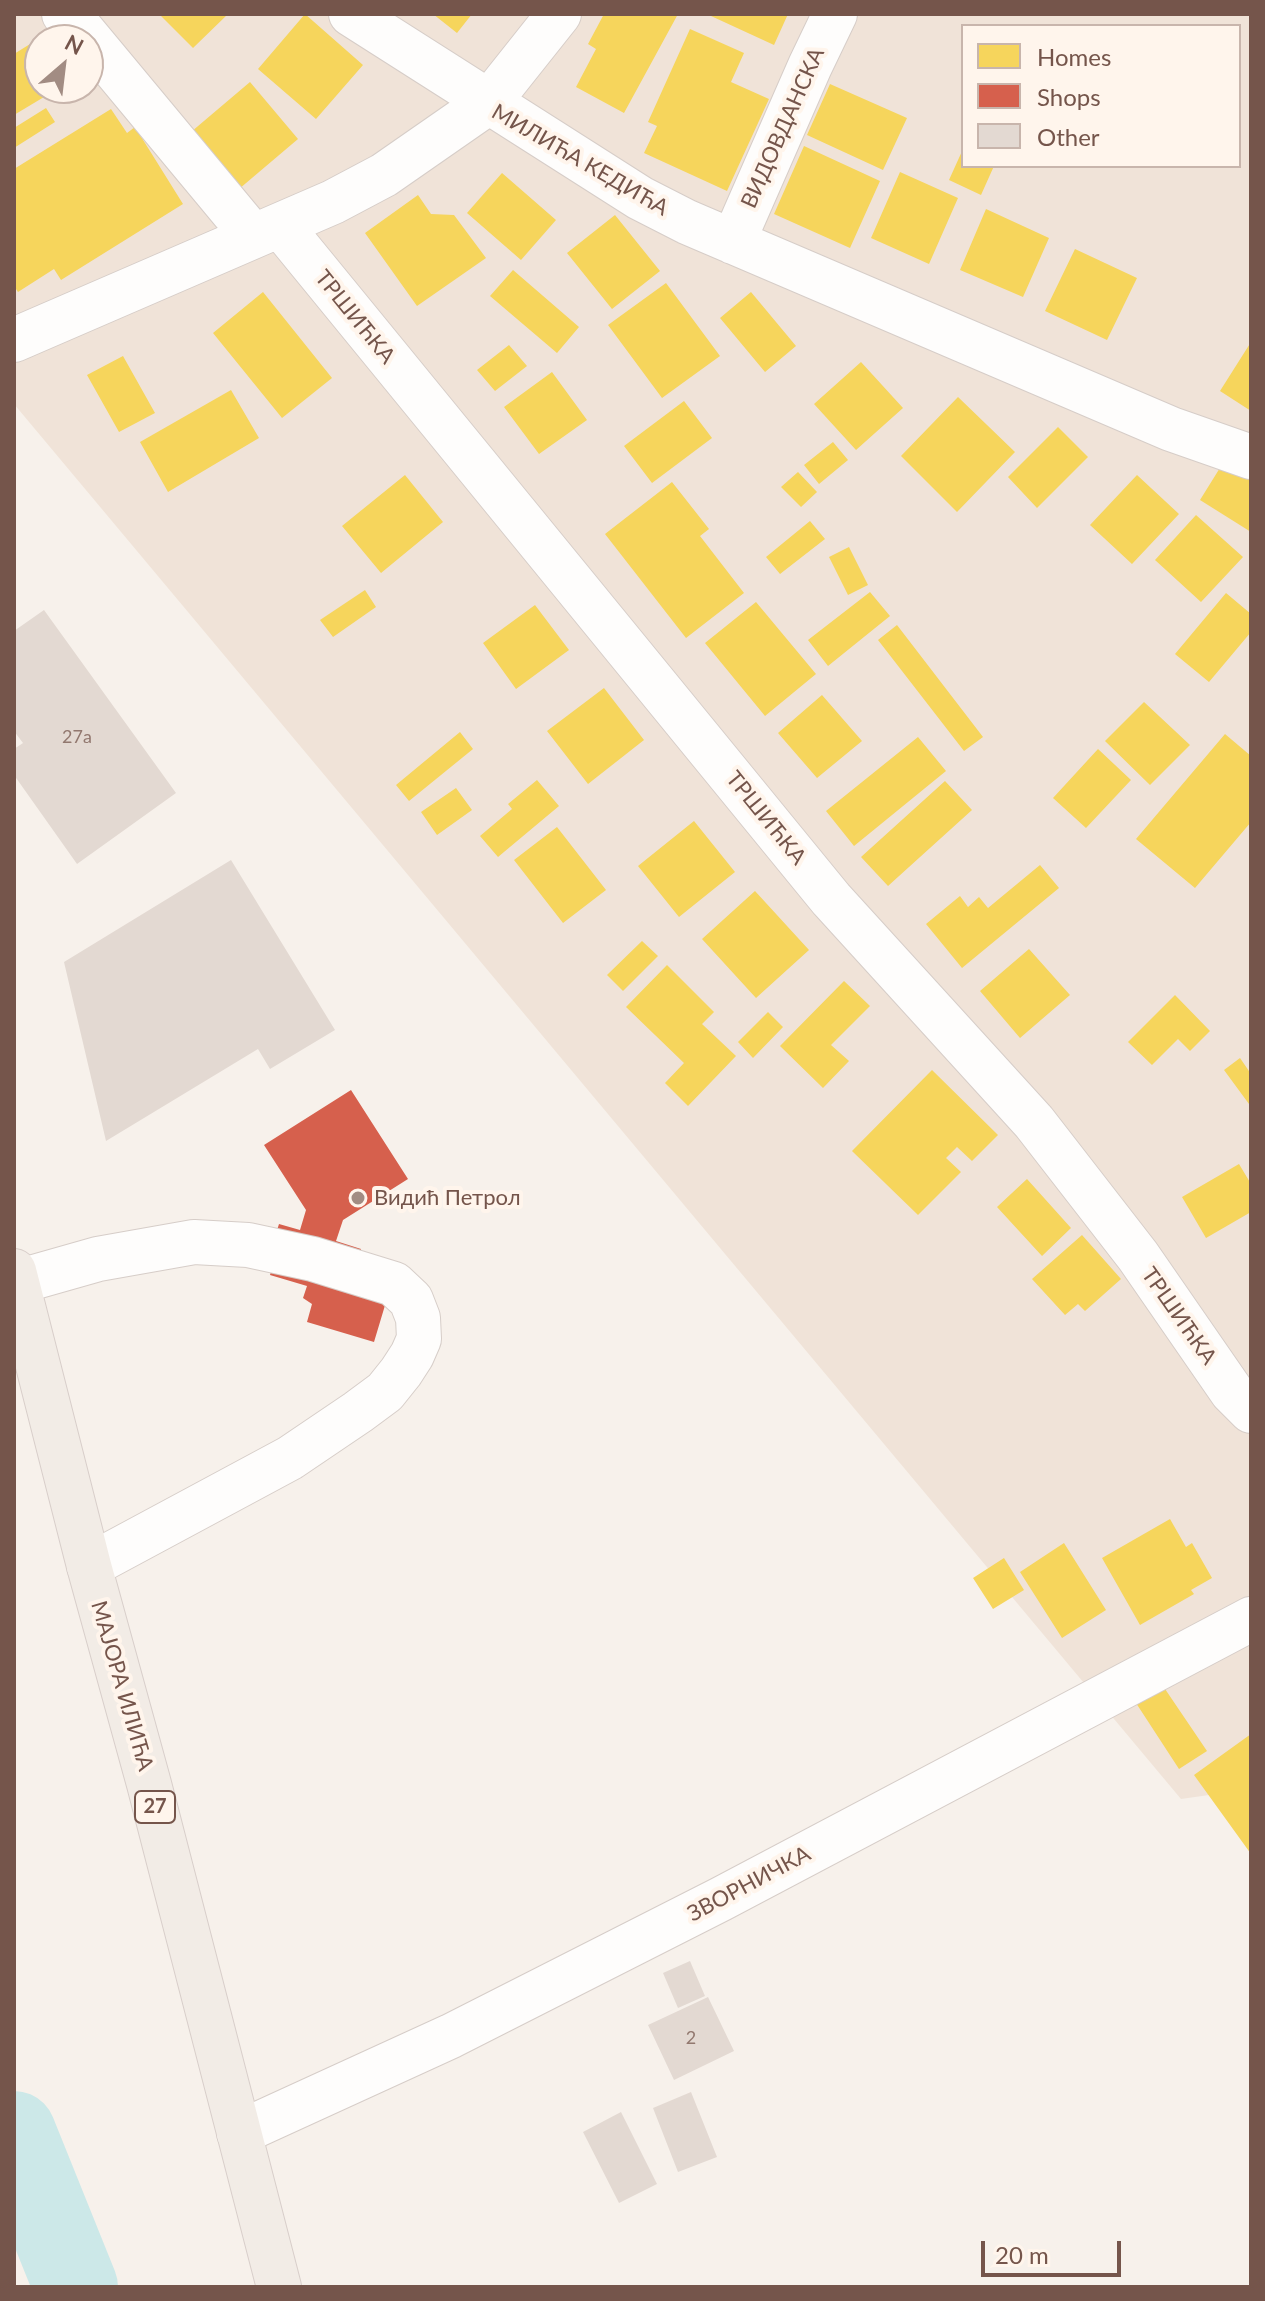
<!DOCTYPE html>
<html>
<head>
<meta charset="utf-8">
<style>
	body { margin:0 }
	#map { position:relative; width:1265px; height:2301px; overflow:hidden; background:#f7f1eb; font-family:Lato,sans-serif }
	canvas { display:block }
	.frame { position:absolute; inset:0; border:16px solid #75554b; pointer-events:none }
	.legend { position:absolute; left:961px; top:24px; width:280px; height:144px; box-sizing:border-box; background:#fff5ec; border:2px solid #c8b5ac; margin:0; padding:10px 14px; list-style:none; font-size:24px; color:#75554b }
	.legend li { display:flex; align-items:center; gap:16px; height:40px }
	.legend b { width:40px; border:2px solid #c8b5ac }
	.north { position:absolute; left:24px; top:24px; width:80px; height:80px; box-sizing:border-box; background:#fff5ec; border:2px solid #c8b5ac; border-radius:50%; rotate:28deg; font-size:22px; font-weight:700; line-height:32px; text-align:center; color:#75554b }
	.north::after { content:''; display:block; margin:auto; width:28px; height:36px; background:#a28c83; clip-path:polygon(50% 0,100% 100%,50% 72%,0 100%) }
	.scale { position:absolute; left:981px; top:2241px; width:140px; height:36px; box-sizing:border-box; border:4px solid #75554b; border-top:0; padding-left:10px; font-size:24px; line-height:28px; white-space:nowrap; color:#75554b; -webkit-text-stroke:6px #fff5ec; paint-order:stroke }
</style>
</head>
<body>
<div id="map">
<canvas width="1265" height="2301"></canvas>
<div class="frame"></div>
<ul class="legend">
<li><b style="height:22px;background:#f6d55c"></b>Homes</li>
<li><b style="height:22px;background:#d6604d"></b>Shops</li>
<li><b style="height:22px;background:#e3d9d2"></b>Other</li>
</ul>
<div class="north">N</div>
<div class="scale">20 m</div>
</div>
<script>
const g = document.querySelector('canvas').getContext('2d');
g.lineJoin = 'round';
function fill(path, color) { g.fillStyle = color; g.fill(path, 'evenodd'); }
const shape = rows => new Path2D(rows.map(r => 'M' + r).join(''));
function trace(path, color, width, dash) { g.strokeStyle = color; g.lineWidth = width; g.lineCap = dash ? 'butt' : 'round'; g.setLineDash(dash || []); g.stroke(path); }
function label(font, color, halo, rows, align = 'center') {
  g.font = font + ' Lato,sans-serif'; g.lineWidth = 8; g.setLineDash([]); g.textBaseline = 'middle'; g.strokeStyle = halo; g.fillStyle = color; for (const [text, x, y, turn = 0] of rows) {
    g.save(); g.translate(x, y); g.rotate((+turn || 0) * Math.PI / 180); g.textAlign = isNaN(turn) ? turn : align; if (halo) g.strokeText(text, 0, 0); g.fillText(text, 0, 0); g.restore();
  }
}
fill(shape([
	[14,14,1251,14,1251,1789,1181,1799,14,404],
	[963,26,1239,26,1239,166,963,166],
	[40,40,88,40,88,88,40,88]
]), '#f0e3d8');
fill(shape([
	[159,14,228,14,193,48],
	[305,14,363,65,316,119,258,69],
	[433,14,472,14,457,33],
	[604,14,678,14,624,113,576,87,596,49,588,44],
	[712,14,788,14,774,45,711,16],
	[690,29,744,53,731,82,769,99,727,191,644,153,657,126,648,122],
	[43,36,45,40,40,40,40,88,59,88,14,115,14,54],
	[250,82,298,139,239,189,191,132],
	[830,84,907,118,883,170,807,135],
	[46,108,55,122,14,148,14,128],
	[111,109,127,133,135,127,183,204,61,280,54,269,18,292,14,286,14,169],
	[804,146,880,181,850,248,774,214],
	[963,149,963,166,994,166,981,195,949,180],
	[900,172,958,198,929,264,871,238],
	[502,173,556,220,521,260,467,213],
	[418,195,431,214,454,215,486,258,417,306,365,233],
	[986,209,1049,238,1023,297,960,270],
	[615,215,660,271,612,309,567,253],
	[1075,249,1137,278,1107,340,1045,311],
	[513,270,579,327,557,353,490,296],
	[666,283,720,356,662,398,608,325],
	[263,292,332,378,282,418,213,333],
	[751,292,796,346,765,372,720,318],
	[1251,342,1251,411,1220,391],
	[509,345,527,366,495,391,477,370],
	[123,356,155,413,119,432,87,375],
	[861,362,903,408,856,450,814,404],
	[552,372,587,420,539,454,504,407],
	[231,390,259,438,168,492,140,442],
	[958,397,1015,452,957,512,901,456],
	[684,401,712,438,652,483,624,446],
	[1058,427,1088,457,1037,508,1008,477],
	[833,442,848,460,819,484,804,465],
	[1223,463,1251,480,1251,532,1200,500],
	[798,472,817,492,801,507,781,487],
	[405,475,443,522,381,573,342,526],
	[1137,475,1179,514,1132,564,1090,525],
	[672,482,709,529,700,536,744,593,686,638,605,534],
	[1196,515,1243,557,1201,602,1155,560],
	[810,521,825,539,780,574,766,557],
	[849,547,868,585,848,595,829,557],
	[365,590,376,607,333,637,320,620],
	[870,592,890,616,828,666,808,640],
	[1226,593,1251,614,1251,632,1209,682,1175,654],
	[756,602,816,674,765,716,705,643],
	[535,605,569,650,516,689,483,643],
	[897,625,983,737,964,751,878,640],
	[604,688,644,740,588,784,547,731],
	[822,695,862,741,817,778,778,733],
	[1144,702,1190,745,1150,785,1105,741],
	[460,732,473,749,409,801,396,785],
	[1225,734,1251,756,1251,822,1195,888,1136,839],
	[918,737,946,771,854,846,826,811],
	[1098,749,1131,780,1086,828,1053,798],
	[537,780,559,806,498,857,480,836,512,809,508,804],
	[945,781,972,810,888,886,861,857],
	[456,788,472,810,437,835,421,812],
	[694,821,735,872,679,917,638,866],
	[557,827,606,890,563,923,514,860],
	[1040,865,1059,888,962,968,926,924,960,896,968,907,979,897,988,908],
	[755,891,809,950,756,998,702,939],
	[642,941,658,956,623,991,607,975],
	[1029,949,1070,995,1020,1038,980,991],
	[667,965,714,1012,702,1024,736,1056,688,1106,665,1083,684,1063,626,1007],
	[844,981,870,1006,831,1045,849,1061,823,1088,780,1046],
	[1175,995,1210,1031,1190,1051,1178,1039,1152,1065,1128,1042],
	[768,1012,783,1027,753,1058,738,1042],
	[1240,1058,1251,1074,1251,1102,1249,1104,1224,1070],
	[932,1070,998,1135,972,1161,957,1147,946,1158,961,1172,918,1215,852,1151],
	[1239,1164,1251,1184,1251,1212,1206,1238,1182,1197],
	[1027,1179,1071,1228,1042,1256,997,1207],
	[1082,1235,1121,1279,1085,1311,1078,1304,1065,1315,1032,1279],
	[1170,1519,1186,1547,1192,1543,1212,1578,1191,1590,1194,1594,1140,1625,1102,1558],
	[1064,1543,1106,1610,1062,1638,1020,1572],
	[1004,1558,1024,1590,993,1609,973,1578],
	[1163,1686,1207,1751,1179,1769,1136,1703],
	[1251,1734,1251,1854,1194,1775]
]), '#f6d55c');
fill(shape([
	[351,1090,408,1179,343,1220,336,1241,361,1249,352,1280,389,1292,374,1342,307,1322,312,1304,303,1298,307,1286,270,1275,275,1257,269,1255,279,1224,300,1230,306,1210,264,1145]
]), '#d6604d');
trace(shape([
	[14,2133,76,2287]
]), '#cce8e8', 84);
fill(shape([
	[44,610,176,793,77,864,14,775,14,749,23,743,14,731,14,631],
	[231,860,335,1030,270,1069,258,1049,106,1141,64,962],
	[690,1961,705,1996,678,2008,663,1973],
	[708,1997,734,2051,674,2080,648,2025],
	[691,2092,717,2157,678,2172,653,2108],
	[621,2112,657,2184,619,2203,583,2132]
]), '#e3d9d2');
const minor = shape([
	[64,14,81,29,253,236],
	[351,14,640,198,687,222,1171,429,1251,457],
	[280,225,831,899,1034,1122,1138,1256,1232,1392,1251,1411],
	[733,242,810,66,835,14],
	[14,340,333,202,384,175,489,102,559,14],
	[17,1282,98,1259,194,1242,248,1245,313,1259,394,1284,411,1300,418,1318,419,1339,412,1355,401,1372,385,1392,358,1412,290,1458,89,1566],
	[239,2133,451,2036,721,1899,1251,1619]
]);
const major = shape([
	[14,1271,89,1566,149,1784,279,2287]
]);
trace(minor, '#d6cdc8', 46);
trace(major, '#d8ceca', 46);
trace(minor, '#fefdfc', 44);
trace(major, '#f2ece6', 44);
for (const [x, y, r, color] of [
	[358,1198,8,"#a28c83"]
]) { const dot = new Path2D(); dot.arc(x, y, r, 0, 2 * Math.PI); g.fillStyle = color; g.fill(dot); trace(dot, '#fff5ec', 3); }
label('18px', '#92786f', null, [
	["27a",77,737],
	["2",691,2038]
]);
for (const [x, y, w] of [
	[155,1807,40]
]) { const box = new Path2D(); box.roundRect(x - w / 2, y - 16, w, 32, 6); g.fillStyle = '#fff5ec'; g.fill(box); trace(box, '#75554b', 2); }
label('bold 20px', '#75554b', null, [
	["27",155,1807]
]);
label('22px', '#75554b', '#fff5ec', [
	["ВИДОВДАНСКА",783,128,-66],
	["МИЛИЋА КЕДИЋА",580,160,30],
	["ТРШИЋКА",355,317,51],
	["ТРШИЋКА",766,818,51],
	["ТРШИЋКА",1179,1316,55],
	["МАЈОРА ИЛИЋА",122,1686,74],
	["ЗВОРНИЧКА",749,1884,-28]
]);
label('22px', '#75554b', '#fff5ec', [
	["Видић Петрол",374,1198]
], 'left');
</script>
</body>
</html>
